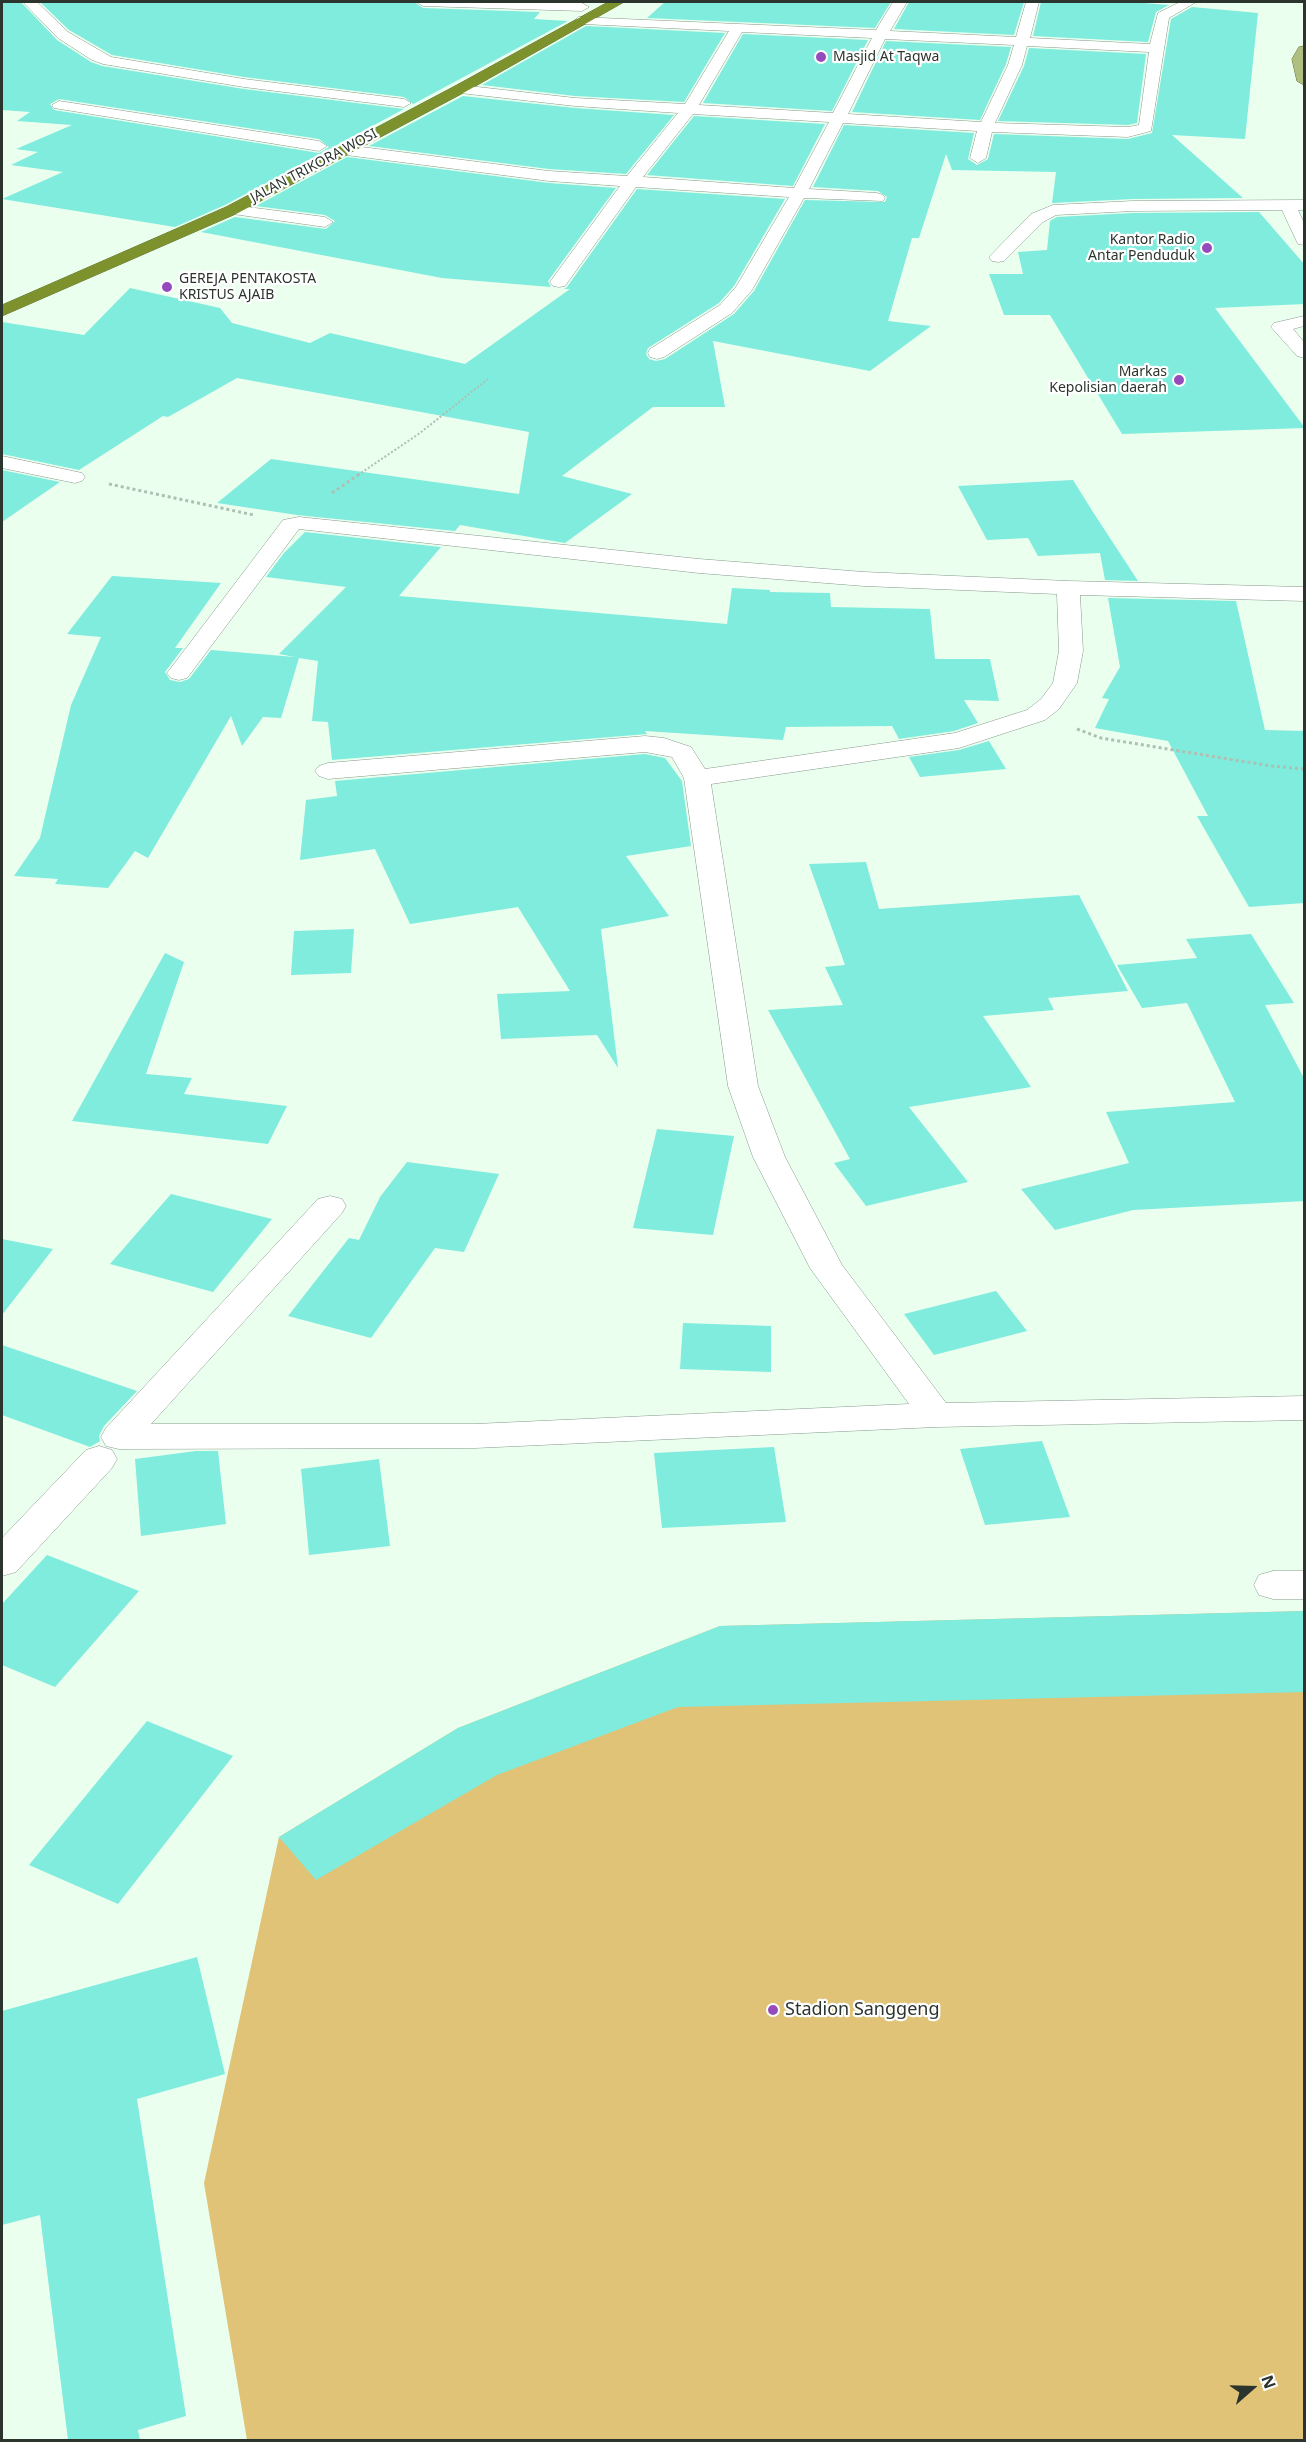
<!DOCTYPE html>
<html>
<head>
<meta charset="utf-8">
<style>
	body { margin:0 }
	#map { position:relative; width:1306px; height:2442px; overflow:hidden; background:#ebffef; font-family:"Noto Sans",sans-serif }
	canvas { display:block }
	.frame { position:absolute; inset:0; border:3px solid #2c342e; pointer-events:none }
	.north { position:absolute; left:1222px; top:2358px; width:60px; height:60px; -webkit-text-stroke:4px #fff; paint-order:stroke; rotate:70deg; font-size:16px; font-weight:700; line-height:24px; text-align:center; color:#2c342e }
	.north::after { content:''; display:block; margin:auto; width:21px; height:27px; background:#2c342e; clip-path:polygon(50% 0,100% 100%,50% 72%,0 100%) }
</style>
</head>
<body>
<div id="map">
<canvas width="1306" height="2442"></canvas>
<div class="frame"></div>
<div class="north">N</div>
</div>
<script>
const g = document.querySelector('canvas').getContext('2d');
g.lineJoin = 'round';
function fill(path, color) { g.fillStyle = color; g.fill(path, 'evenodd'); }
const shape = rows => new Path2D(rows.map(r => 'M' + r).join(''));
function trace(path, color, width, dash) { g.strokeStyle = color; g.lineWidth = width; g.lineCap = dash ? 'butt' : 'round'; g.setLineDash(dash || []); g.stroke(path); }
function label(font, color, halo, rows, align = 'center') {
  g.font = font + ' "Noto Sans",sans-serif'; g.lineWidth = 4.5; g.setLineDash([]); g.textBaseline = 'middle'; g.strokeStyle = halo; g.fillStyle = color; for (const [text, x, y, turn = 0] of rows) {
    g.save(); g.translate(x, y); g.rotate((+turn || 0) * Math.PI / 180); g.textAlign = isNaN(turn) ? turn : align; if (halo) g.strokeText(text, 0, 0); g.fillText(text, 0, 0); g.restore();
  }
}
fill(shape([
	[1304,1611,1304,2440,247,2440,204,2183,279,1837,458,1728,720,1626]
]), '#e0c376');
fill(shape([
	[2,2,21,2,57,40,91,62,102,66,244,89,404,109,413,104,404,97,244,77,112,55,69,30,40,2,414,2,423,8,540,12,534,19,568,21,225,205,175,227,2,199,63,172,11,165,38,152,16,149,72,125,17,121,30,112,2,110],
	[59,99,319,139,329,147,319,153,54,110,50,104],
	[665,2,891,2,875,28,647,18],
	[909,2,1024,2,1014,35,894,29],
	[1041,2,1130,2,1169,5,1156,12,1148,42,1033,36],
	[1192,7,1258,13,1245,139,1172,135,1243,198,1133,199,1052,203,1056,172,952,170,946,154,919,238,912,238,888,321,931,326,870,371,713,341,725,407,653,407,562,476,632,494,565,543,460,525,455,531,297,515,217,503,271,459,519,494,529,432,237,378,168,417,163,416,79,470,2,454,2,322,84,335,130,288,220,308,232,323,310,343,330,333,465,364,570,289,564,289,567,287,637,189,785,199,734,286,719,303,648,348,646,354,649,359,656,361,665,359,734,314,754,291,805,200,885,202,887,197,878,191,813,187,844,125,974,133,968,159,977,165,988,159,994,134,1128,139,1152,133,1171,19],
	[586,26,725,33,684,102,575,96,482,85],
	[743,34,868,40,832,111,703,103],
	[886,41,1011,47,1006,64,980,120,852,112],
	[1029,48,1146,54,1137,123,1128,125,998,121,1024,66],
	[463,96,575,108,674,115,626,174,549,169,369,146],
	[694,116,825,124,793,186,647,175],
	[347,157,549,183,616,188,548,281,551,287,442,278,201,232,235,217,326,229,335,221,325,215,256,206],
	[1259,212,1305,265,1305,304,1215,308,1305,428,1122,434,1050,315,1004,315,989,274,1023,274,1018,252,1047,250,1050,221,1057,217,1133,213],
	[2,470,60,482,2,522],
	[1073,480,1093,512,1138,581,1105,580,1100,553,1038,556,1028,538,987,540,958,486],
	[305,532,441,547,399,596,727,624,732,588,770,590,770,592,830,593,831,607,930,609,935,659,990,659,999,701,964,700,978,723,954,731,899,739,892,726,786,727,783,740,645,731,647,734,332,760,328,722,312,721,318,661,299,658,281,718,263,717,242,746,231,716,148,858,135,851,108,888,55,884,58,879,14,876,40,838,71,705,101,637,67,634,112,576,221,583,175,648,183,648,165,672,170,680,180,682,189,679,211,650,295,657,279,654,346,587,266,577,284,553],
	[1108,598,1236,601,1265,730,1305,731,1304,903,1249,907,1197,816,1208,816,1168,741,1095,728,1109,699,1102,698,1120,667],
	[989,741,1006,769,920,777,909,757,959,750],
	[645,754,665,758,682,781,691,846,626,856,669,916,601,929,618,1068,597,1035,501,1039,497,994,570,991,518,907,410,924,375,849,300,860,306,800,337,796,335,781],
	[866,862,879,909,1079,895,1128,991,1048,998,1054,1010,983,1016,1031,1087,909,1107,968,1182,866,1206,834,1163,850,1159,768,1010,843,1005,825,967,845,965,809,864],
	[354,929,351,973,291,975,294,931],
	[1251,934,1294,1003,1265,1005,1305,1080,1305,1201,1133,1210,1055,1230,1021,1189,1129,1163,1106,1112,1235,1102,1187,1003,1142,1008,1117,965,1197,958,1186,939],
	[165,953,184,962,146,1074,192,1078,184,1094,287,1106,268,1144,72,1121],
	[657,1129,734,1136,713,1235,633,1228],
	[407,1162,499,1174,464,1252,435,1248,371,1338,288,1316,349,1238,359,1240,380,1197],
	[171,1194,272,1219,213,1292,110,1264],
	[2,1239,53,1249,2,1315],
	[996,1291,1027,1331,934,1355,904,1314],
	[683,1323,771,1326,771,1372,680,1369],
	[2,1345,137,1391,104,1426,99,1436,100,1441,90,1447,2,1415],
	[1042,1441,1070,1517,985,1525,960,1449],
	[774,1447,786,1522,662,1528,654,1453],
	[196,1451,218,1451,226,1524,141,1536,135,1459],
	[379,1459,390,1546,309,1555,301,1469],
	[47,1555,139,1591,55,1687,2,1665,2,1604],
	[1305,1611,1305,1692,678,1707,497,1775,316,1880,279,1837,458,1728,720,1626],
	[147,1721,233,1756,118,1904,29,1865],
	[197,1957,225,2074,137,2099,186,2416,138,2430,140,2440,68,2440,40,2215,2,2225,2,2011]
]), '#7fecde');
const minor = shape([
	[23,2,37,2,68,32,111,57,244,79,404,99,411,103,404,107,244,87,103,64,92,60,58,38,23,2],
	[416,2,532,2,582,3,589,7,582,11,423,6,416,2],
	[893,2,907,2,890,31,1016,37,1026,2,1039,2,1030,38,1150,44,1158,13,1180,2,1196,2,1169,18,1151,131,1128,137,992,132,986,158,978,163,970,158,977,131,843,123,809,189,877,193,883,195,885,198,883,201,804,198,752,290,732,313,664,357,657,359,650,357,648,353,650,349,720,305,736,287,789,197,636,187,565,286,559,287,553,286,550,282,620,186,549,181,346,155,338,150,346,145,549,171,627,176,678,113,575,106,460,93,453,89,460,85,575,98,685,104,729,31,583,24,576,20,578,17,876,30,893,2],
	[742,32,872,38,833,113,699,105,742,32],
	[885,39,1014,45,1008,65,981,122,848,114,885,39],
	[1027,46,1149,52,1139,125,1128,127,995,123,1022,65,1027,46],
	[693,114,829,122,794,188,643,177,693,114],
	[59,101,319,141,327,146,319,151,54,108,52,105,59,101],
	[1304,200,1304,210,1298,210,1304,223,1304,245,1298,244,1296,240,1282,210,1133,211,1056,215,1043,222,1004,261,998,262,992,261,989,257,1031,214,1053,205,1133,201,1304,200],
	[232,205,325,217,333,222,325,227,226,213,224,210,232,205],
	[1304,316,1304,326,1293,329,1304,342,1304,358,1297,356,1271,327,1274,323,1304,316],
	[2,456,82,473,85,477,82,481,75,483,2,468,2,456],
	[299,517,699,559,864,572,1068,581,1304,587,1304,601,1080,595,1083,651,1077,683,1059,709,1045,720,959,748,711,784,758,1086,785,1157,842,1265,946,1403,1304,1396,1304,1420,936,1427,475,1448,119,1449,106,1446,101,1437,106,1428,318,1199,330,1196,342,1199,346,1206,342,1213,151,1424,475,1424,909,1404,810,1268,753,1157,728,1086,684,778,672,757,645,752,328,779,319,776,315,771,319,766,328,763,645,736,664,738,691,747,705,769,955,733,1027,710,1041,699,1053,683,1059,651,1057,594,864,586,699,573,299,529,187,678,179,680,171,678,167,673,171,668,283,520,299,517],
	[99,1446,112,1450,117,1459,112,1468,16,1572,2,1576,2,1538,86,1450,99,1446],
	[1273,1571,1304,1571,1304,1599,1273,1599,1259,1595,1254,1585,1259,1575,1273,1571]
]);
const major = shape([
	[1304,46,1304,85,1297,81,1292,59,1299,47,1304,46]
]);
const highway = shape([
	[608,2,624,2,465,92,238,213,2,316,2,305,226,207,455,86,608,2]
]);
trace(minor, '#86988b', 1);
trace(major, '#61712d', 1);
trace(highway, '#61712d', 1);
trace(shape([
	[358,475,420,433,488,379]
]), '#afbfb2', 2, [2, 2]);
trace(shape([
	[109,484,254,515],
	[332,493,361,473],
	[1077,729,1101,738,1271,766,1304,769]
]), '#afbfb2', 3, [3, 3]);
fill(minor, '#fff');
fill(major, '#b1be81');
fill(highway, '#7d922d');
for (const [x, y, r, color] of [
	[821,57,6,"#964bbd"],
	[1207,248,6,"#964bbd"],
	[167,287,6,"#964bbd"],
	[1179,380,6,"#964bbd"],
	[773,2010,6,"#964bbd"]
]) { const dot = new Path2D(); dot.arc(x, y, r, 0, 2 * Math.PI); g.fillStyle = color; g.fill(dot); trace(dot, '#fff', 2); }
label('14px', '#2c342e', '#fff', [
	["Masjid At Taqwa",833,57],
	["Kantor Radio",1195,240,"right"],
	["Antar Penduduk",1195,256,"right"],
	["GEREJA PENTAKOSTA",179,279],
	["KRISTUS AJAIB",179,295],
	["Markas",1167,372,"right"],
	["Kepolisian daerah",1167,388,"right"]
], 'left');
label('14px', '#2c342e', '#fff', [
	["JALAN TRIKORA WOSI",314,166,-28]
]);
label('18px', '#2c342e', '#fff', [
	["Stadion Sanggeng",785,2010]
], 'left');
</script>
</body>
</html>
